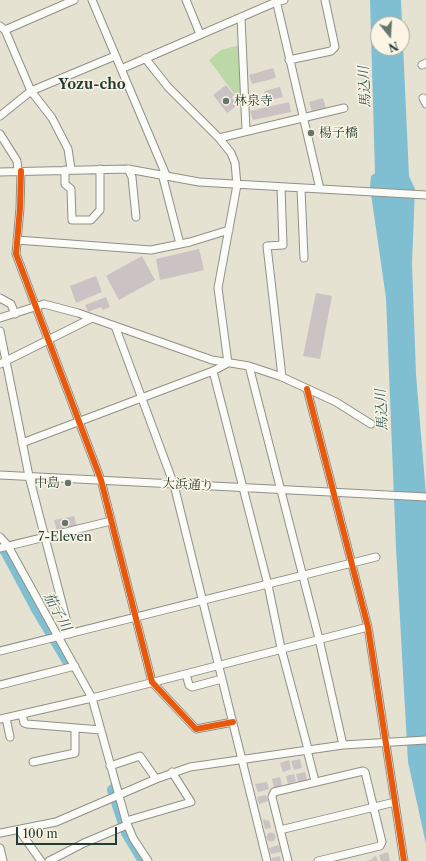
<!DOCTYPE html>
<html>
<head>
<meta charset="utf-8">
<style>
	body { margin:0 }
	#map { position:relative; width:426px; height:861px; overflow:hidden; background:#e6e2d2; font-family:"Libre Caslon Text",serif }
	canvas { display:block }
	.north { position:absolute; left:370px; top:16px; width:40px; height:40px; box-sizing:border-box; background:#fcf5e5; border:1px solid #a4ab9e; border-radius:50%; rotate:162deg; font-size:11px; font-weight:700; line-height:16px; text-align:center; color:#1f3d34 }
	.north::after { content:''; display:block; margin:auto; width:14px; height:18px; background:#65776b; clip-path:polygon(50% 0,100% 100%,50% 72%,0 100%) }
	.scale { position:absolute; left:16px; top:827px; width:101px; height:18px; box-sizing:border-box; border:2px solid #1f3d34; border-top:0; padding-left:5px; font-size:12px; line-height:14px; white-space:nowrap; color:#1f3d34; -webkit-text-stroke:3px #fcf5e5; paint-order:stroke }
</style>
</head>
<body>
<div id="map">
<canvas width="426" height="861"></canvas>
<div class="north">N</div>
<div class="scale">100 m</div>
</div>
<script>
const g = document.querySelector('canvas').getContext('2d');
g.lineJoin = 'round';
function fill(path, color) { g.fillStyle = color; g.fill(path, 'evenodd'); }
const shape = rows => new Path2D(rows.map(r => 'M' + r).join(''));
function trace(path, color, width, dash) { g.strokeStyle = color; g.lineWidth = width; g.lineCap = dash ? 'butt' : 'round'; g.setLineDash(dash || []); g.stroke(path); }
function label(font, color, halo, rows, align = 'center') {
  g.font = font + ' "Libre Caslon Text","Noto Serif JP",serif'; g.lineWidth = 3; g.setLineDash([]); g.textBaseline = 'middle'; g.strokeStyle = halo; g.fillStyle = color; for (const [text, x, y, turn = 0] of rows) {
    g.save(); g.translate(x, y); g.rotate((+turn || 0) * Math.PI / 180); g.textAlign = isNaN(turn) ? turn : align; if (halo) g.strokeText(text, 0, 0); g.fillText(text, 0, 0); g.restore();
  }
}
fill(shape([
	[240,45,244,99,239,100,209,60,221,50]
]), '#bbd8a6');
fill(shape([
	[370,0,401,0,409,176,415,189,412,264,416,374,426,495,426,844,408,762,396,548,386,298,370,187,371,176,375,173],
	[378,24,402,24,402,48,378,48]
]), '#80bfd2');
trace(shape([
	[0,545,6,551,37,609,68,661],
	[113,790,127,833,144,861]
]), '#80bfd2', 12);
fill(shape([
	[273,68,276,77,272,79,252,84,249,75],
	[226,85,234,95,232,98,238,105,227,113,213,95],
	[280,87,283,97,266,101,264,91],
	[323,98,326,108,312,112,309,102],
	[289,102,291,112,253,120,250,111],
	[199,249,204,270,160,280,156,259],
	[142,256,155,280,119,300,106,276],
	[96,276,102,292,76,303,70,286],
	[316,293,332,296,320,359,303,356],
	[106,297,110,307,103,310,101,307,88,312,85,305],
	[74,516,77,526,57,531,54,520],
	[300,759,302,768,294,770,291,761],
	[289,760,291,769,283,772,280,763],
	[305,772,307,780,298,782,296,774],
	[294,774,296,781,288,784,286,776],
	[280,777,282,786,274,788,272,779],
	[267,782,269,789,258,792,255,784],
	[266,795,268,801,259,804,257,797],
	[265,819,266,821,269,820,271,828,265,829,263,820],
	'266.5 837a4.5 4.5 0 1 1 9 0a4.5 4.5 0 1 1-9 0Z',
	[279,845,281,852,271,854,269,848],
	[388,852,390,861,381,861,379,855],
	[280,856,281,861,272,861,272,858],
	[376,856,378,861,367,861,373,859,373,857]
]), '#cac2c3');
const minor = shape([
	[92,0,166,175],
	[186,0,200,34],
	[276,0,320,189],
	[241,17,246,130],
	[0,26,5,30,31,91,52,118,68,149,71,169],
	[5,30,74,0],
	[145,58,168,87,219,138,231,153,235,163,237,185,218,288,228,363],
	[289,60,331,51,335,47,325,0],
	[422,65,426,63],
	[121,69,276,2,284,0],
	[423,98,426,104],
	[0,116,31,91,115,56],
	[0,134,17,161,18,171],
	[219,138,344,108],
	[128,169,132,177,136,217],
	[65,170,65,184,71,189,72,220,91,220,100,210,100,169],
	[21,171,20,208,16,254,101,480,152,682,196,729,233,722],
	[0,172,128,169,199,182,426,195],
	[162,174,180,244],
	[281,187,283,245,267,246,282,377],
	[301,189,304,258],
	[17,240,151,250,190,242,229,230],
	[0,298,11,304,15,314],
	[0,318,44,304,78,313,212,360,249,366,282,377,336,402,371,424],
	[115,326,174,485,267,861],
	[0,331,29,476,70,634],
	[0,364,92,318],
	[249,366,319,639,343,745],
	[213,371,268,585,281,648,308,749],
	[307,389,368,627,404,861],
	[22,443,213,371,228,363],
	[0,475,426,497],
	[0,537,8,546,92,698,126,821,133,838,148,861],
	[0,548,111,521],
	[0,651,376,557],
	[186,674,189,685,192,687,222,679],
	[0,685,75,666],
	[22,714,24,723,27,724,101,730],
	[6,718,10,737],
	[0,719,92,698,368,627],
	[307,750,315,781],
	[33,762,75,753,75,728],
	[110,766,140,756,156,779],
	[126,821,191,802,172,772],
	[19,830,41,861],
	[280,830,395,802],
	[0,833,56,822,156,779,190,767,343,745,426,740],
	[0,848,3,861],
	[49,861,84,843,127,825],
	[288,861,272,797,274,792,363,771,365,772,382,842,380,846,318,861]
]);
trace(minor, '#8e9187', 9);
trace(minor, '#fbfbf8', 7);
trace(shape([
	[21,171,20,208,16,254,101,480,152,682,196,729,233,722],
	[307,389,368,627,404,861]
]), '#e8590c', 6);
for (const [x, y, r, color] of [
	[226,101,4,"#65776b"],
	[311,133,4,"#65776b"],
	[68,483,4,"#65776b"],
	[65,523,4,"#65776b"]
]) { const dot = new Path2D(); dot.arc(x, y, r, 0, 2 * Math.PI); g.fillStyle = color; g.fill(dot); trace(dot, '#fcf5e5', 1.5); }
label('13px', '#1f3d34', '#fcf5e5', [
	["林泉寺",234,101],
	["楊子橋",319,133],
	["中島",60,483,"right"],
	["7-Eleven",65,537,"center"]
], 'left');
label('13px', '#1f3d34', '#fcf5e5', [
	["大浜通り",188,485,3]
]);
label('bold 14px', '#1f3d34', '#fcf5e5', [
	["Yozu-cho",92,85]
]);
label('italic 14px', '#2c5a5c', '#fcf5e5', [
	["馬込川",365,87,-93],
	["馬込川",382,410,-93],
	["茄子川",57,612,61]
]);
</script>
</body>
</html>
